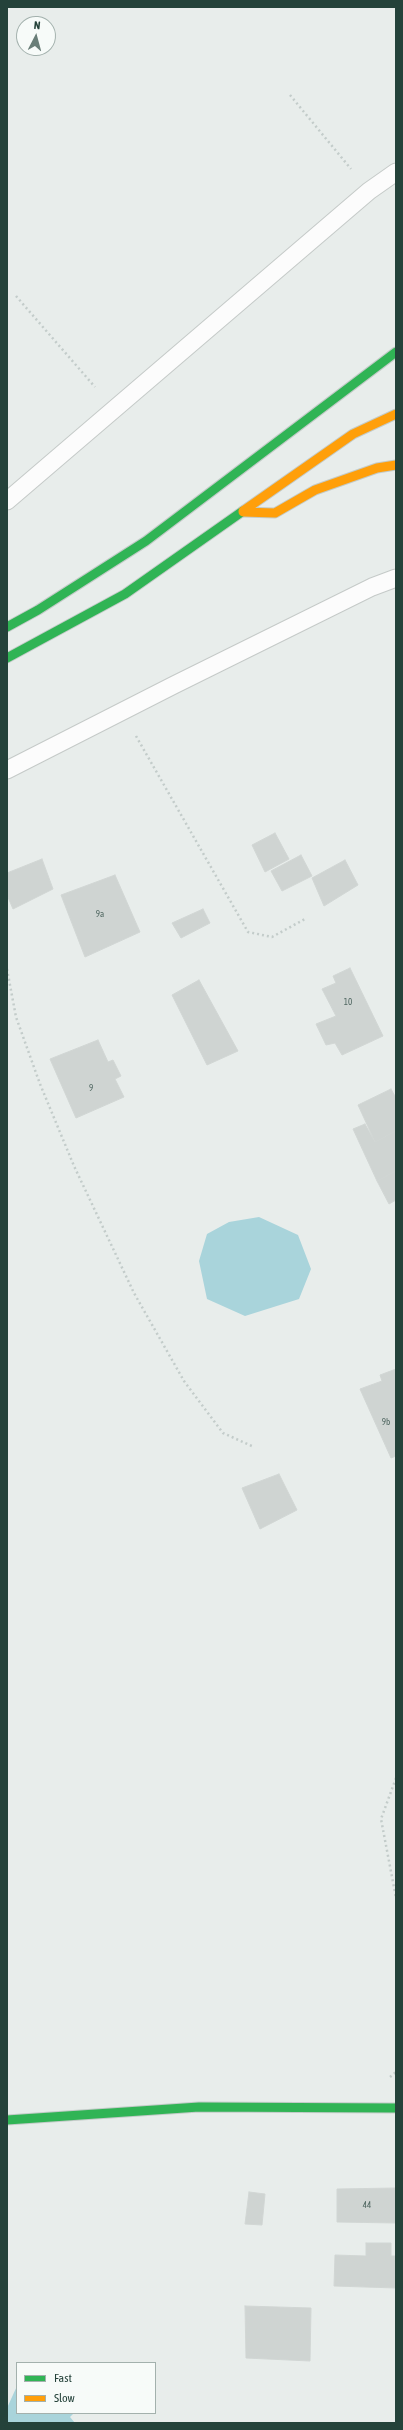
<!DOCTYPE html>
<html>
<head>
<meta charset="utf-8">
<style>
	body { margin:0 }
	#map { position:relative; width:403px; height:2430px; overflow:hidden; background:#e8edeb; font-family:"Asap Condensed",sans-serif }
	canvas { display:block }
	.frame { position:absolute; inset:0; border:8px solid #24423a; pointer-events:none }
	.legend { position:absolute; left:16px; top:2362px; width:140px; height:52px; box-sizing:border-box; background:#f7fbf9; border:1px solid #a3b1ad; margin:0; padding:5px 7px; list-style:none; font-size:12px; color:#24423a }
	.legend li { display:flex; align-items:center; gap:8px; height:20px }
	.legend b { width:20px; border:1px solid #a3b1ad }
	.north { position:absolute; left:16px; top:16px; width:40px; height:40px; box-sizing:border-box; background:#f7fbf9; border:1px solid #a3b1ad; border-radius:50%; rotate:6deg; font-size:11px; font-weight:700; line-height:16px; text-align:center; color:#24423a }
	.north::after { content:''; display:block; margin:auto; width:14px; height:18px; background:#697e78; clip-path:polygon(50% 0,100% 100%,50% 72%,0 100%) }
</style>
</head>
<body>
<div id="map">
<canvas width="403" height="2430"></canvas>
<div class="frame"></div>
<ul class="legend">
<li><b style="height:5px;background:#30b455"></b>Fast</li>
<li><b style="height:5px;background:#ff9f0a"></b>Slow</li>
</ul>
<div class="north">N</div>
</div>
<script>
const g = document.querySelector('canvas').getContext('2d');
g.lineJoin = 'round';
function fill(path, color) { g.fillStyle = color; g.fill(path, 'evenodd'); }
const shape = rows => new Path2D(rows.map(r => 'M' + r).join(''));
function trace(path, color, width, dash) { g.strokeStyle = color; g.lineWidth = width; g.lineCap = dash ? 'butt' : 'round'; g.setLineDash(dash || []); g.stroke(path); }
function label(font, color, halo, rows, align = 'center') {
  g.font = font + ' "Asap Condensed",sans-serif'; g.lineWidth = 4; g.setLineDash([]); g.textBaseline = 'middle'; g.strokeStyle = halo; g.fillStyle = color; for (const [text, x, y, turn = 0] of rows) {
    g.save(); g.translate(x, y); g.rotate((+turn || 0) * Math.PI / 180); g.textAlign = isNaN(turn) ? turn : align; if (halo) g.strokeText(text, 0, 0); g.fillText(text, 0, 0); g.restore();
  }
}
fill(shape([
	[259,1217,298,1235,311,1269,299,1299,245,1316,207,1299,199,1261,207,1234,229,1222],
	[17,2386,17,2413,74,2413,70,2417,75,2423,7,2423,7,2408]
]), '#a9d4db');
const building = shape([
	[275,833,289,859,265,872,252,845,275,833],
	[301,855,312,876,282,891,271,871,301,855],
	[42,859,53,889,13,909,7,895,7,873,42,859],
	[345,860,358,885,324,906,312,878,345,860],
	[115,875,140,932,85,957,61,895,115,875],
	[203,909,210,923,181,938,172,923,203,909],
	[350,968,383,1036,342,1055,335,1043,326,1045,316,1024,336,1016,322,989,336,983,333,976,350,968],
	[199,980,238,1051,207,1065,172,995,199,980],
	[98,1040,108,1062,113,1060,121,1076,115,1079,124,1097,76,1118,50,1059,98,1040],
	[391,1089,396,1098,396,1131,375,1142,358,1105,391,1089],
	[365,1124,375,1142,396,1131,396,1171,377,1181,353,1129,365,1124],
	[396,1171,396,1200,389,1204,377,1181,396,1171],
	[396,1369,396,1456,391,1458,360,1389,382,1381,380,1375,396,1369],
	[279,1474,297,1510,260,1529,242,1488,279,1474],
	[396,2188,396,2223,337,2222,337,2189,396,2188],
	[249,2192,265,2194,262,2225,245,2224,249,2192],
	[366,2243,391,2243,391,2256,396,2256,396,2288,334,2286,335,2255,366,2256,366,2243],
	[245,2306,311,2308,310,2361,246,2358,245,2306]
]);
fill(building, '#cfd4d2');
trace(building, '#d1d6d4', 1);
const lane = shape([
	[7,501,369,191,396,172],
	[7,770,174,685,372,587,396,578]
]);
const fast = shape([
	[7,627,38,610,146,541,396,352],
	[7,658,125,594,243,511],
	[7,2120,199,2107,396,2108]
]);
const slow = shape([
	[243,511,353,434,396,414],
	[243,512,275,513,315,490,377,468,396,465]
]);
trace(lane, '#c5cac8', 19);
trace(fast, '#c3cbc8', 11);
trace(slow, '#c3cbc8', 11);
trace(shape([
	[290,95,351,169],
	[16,296,95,387],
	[136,736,248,932,272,937,305,919],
	[7,969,16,1017,40,1084,74,1166,134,1293,184,1381,223,1433,254,1447],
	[396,1778,381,1819,396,1898],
	[390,2077,396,2072]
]), '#c3ccca', 2.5, [2, 3]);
trace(lane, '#fcfcfc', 17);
trace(fast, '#30b455', 9);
trace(slow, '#ff9f0a', 9);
label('9px', '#506761', null, [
	["9a",100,914],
	["10",348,1002],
	["9",91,1088],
	["9b",386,1422],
	["44",367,2205]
]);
</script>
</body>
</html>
